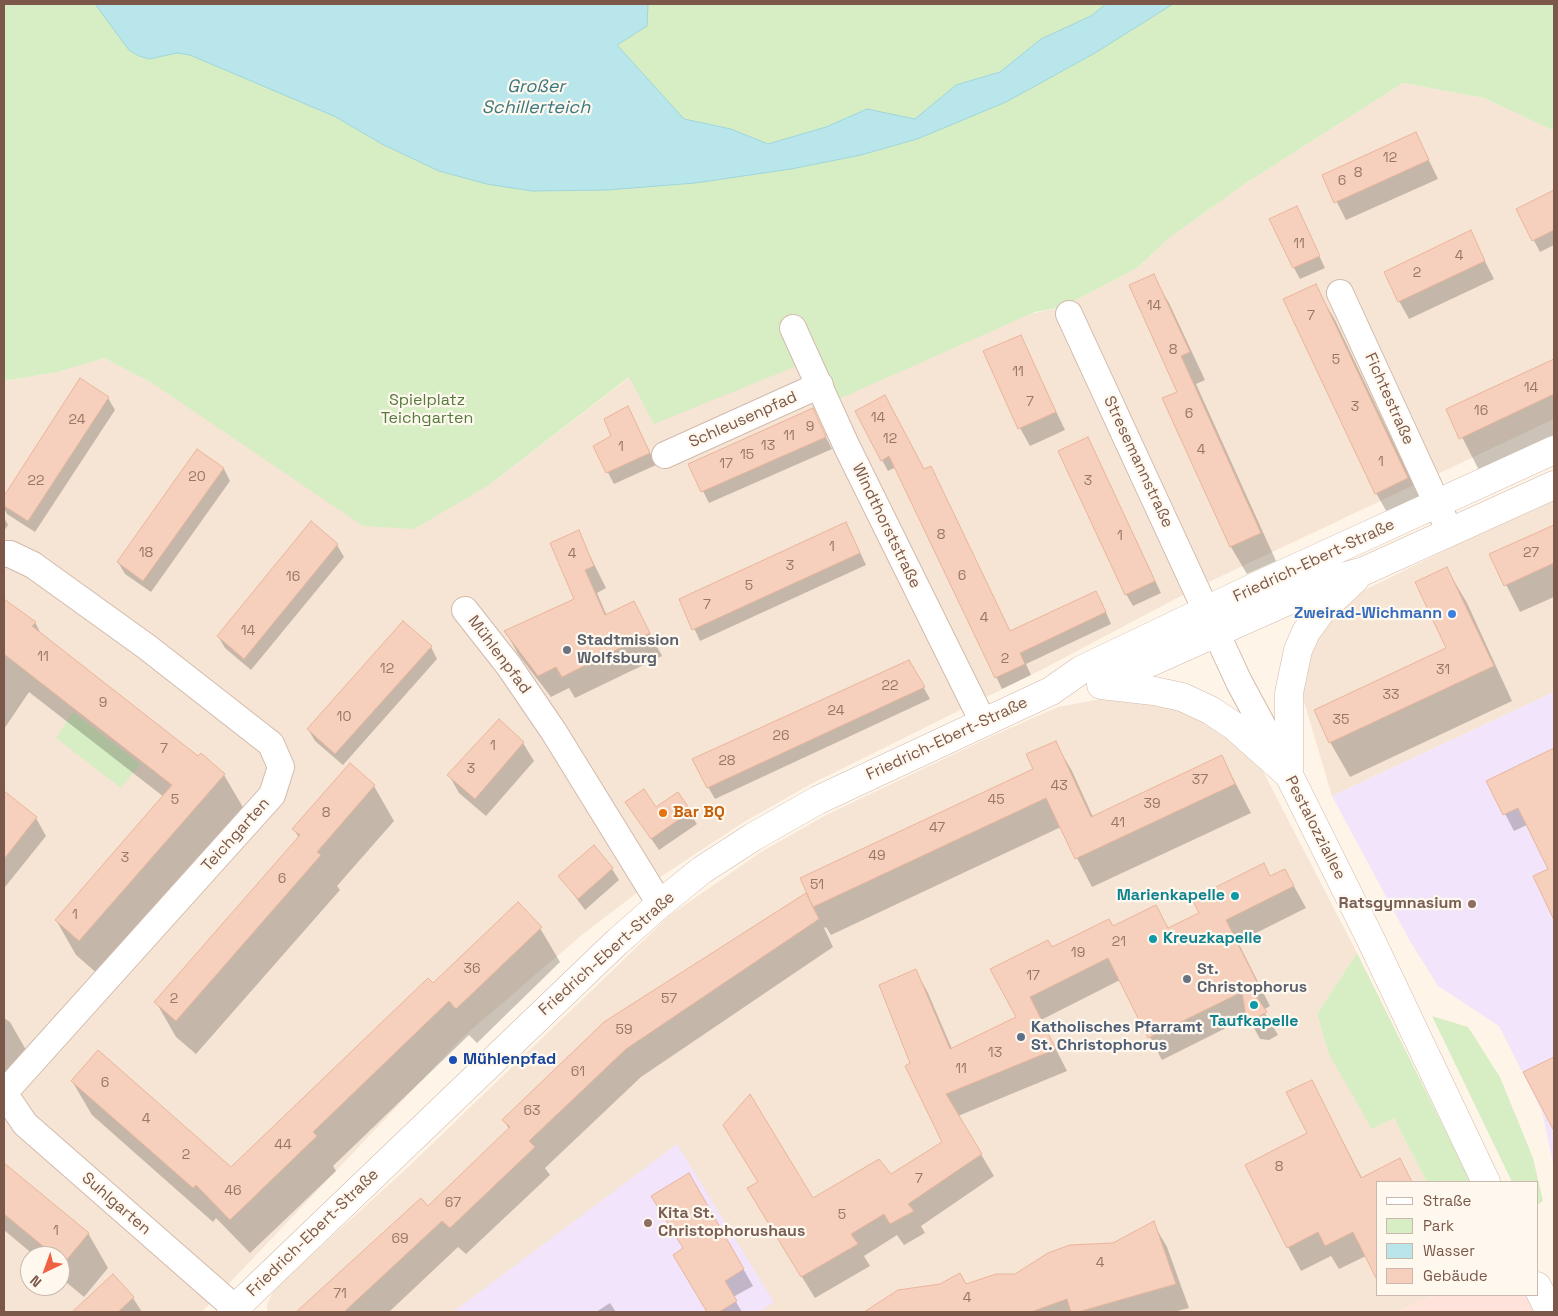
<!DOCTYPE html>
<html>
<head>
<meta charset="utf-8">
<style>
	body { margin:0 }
	#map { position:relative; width:1558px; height:1316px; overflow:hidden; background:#fef4e7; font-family:"Space Grotesk",sans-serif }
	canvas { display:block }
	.frame { position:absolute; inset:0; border:5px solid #7b5849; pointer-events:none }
	.legend { position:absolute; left:1376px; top:1181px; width:162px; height:115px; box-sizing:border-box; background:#fff8ef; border:1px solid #cab8ad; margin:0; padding:6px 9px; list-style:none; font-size:15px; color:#7b5849 }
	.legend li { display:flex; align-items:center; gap:10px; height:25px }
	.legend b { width:25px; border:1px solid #cab8ad }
	.north { position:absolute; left:20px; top:1246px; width:50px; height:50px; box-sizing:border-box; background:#fff8ef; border:1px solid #cab8ad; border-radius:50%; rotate:222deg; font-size:14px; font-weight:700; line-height:20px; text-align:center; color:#7b5849 }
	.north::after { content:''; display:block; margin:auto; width:18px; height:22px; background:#f16143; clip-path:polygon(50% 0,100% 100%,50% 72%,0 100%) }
</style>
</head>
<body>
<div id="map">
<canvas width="1558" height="1316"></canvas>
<div class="frame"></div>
<ul class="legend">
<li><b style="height:6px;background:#fff"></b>Straße</li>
<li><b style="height:14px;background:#d7eec4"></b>Park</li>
<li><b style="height:14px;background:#b9e6ea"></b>Wasser</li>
<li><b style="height:14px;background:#f6d0bc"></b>Gebäude</li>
</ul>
<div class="north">N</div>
</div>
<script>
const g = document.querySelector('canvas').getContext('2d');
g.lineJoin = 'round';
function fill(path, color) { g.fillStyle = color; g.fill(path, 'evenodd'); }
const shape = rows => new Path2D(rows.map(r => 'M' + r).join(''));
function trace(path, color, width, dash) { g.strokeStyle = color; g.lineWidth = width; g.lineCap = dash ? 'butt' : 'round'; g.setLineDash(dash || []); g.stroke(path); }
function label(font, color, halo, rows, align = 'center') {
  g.font = font + ' "Space Grotesk",sans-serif'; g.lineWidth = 4.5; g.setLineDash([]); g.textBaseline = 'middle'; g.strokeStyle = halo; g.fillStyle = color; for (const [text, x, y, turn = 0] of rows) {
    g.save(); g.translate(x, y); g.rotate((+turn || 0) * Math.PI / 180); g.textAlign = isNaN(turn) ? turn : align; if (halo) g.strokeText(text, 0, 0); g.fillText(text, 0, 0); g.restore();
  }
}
fill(shape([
	[1403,83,1484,98,1554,131,1554,419,1196,588,1039,671,811,784,744,822,642,889,583,934,463,1037,202,1312,4,1312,4,381,58,372,104,358,152,383,489,485,630,377,810,361,1063,307,1137,268,1168,239,1246,183],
	[30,1256,60,1256,60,1286,30,1286],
	[1554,497,1554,692,1332,796,1297,678,1332,606],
	[1101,699,1154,699,1200,714,1253,752,1357,953,1317,1014,1372,1129,1394,1118,1427,1182,1377,1182,1377,1295,1434,1295,1397,1312,267,1312,267,1304,275,1288,404,1171,669,916,761,852,826,815,990,737,1058,707]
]), '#f6e5d5');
fill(shape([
	[1434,1295,1527,1295,1535,1312,1397,1312]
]), '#ffe3da');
fill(shape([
	[1554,692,1554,1168,1542,1111,1499,1026,1438,986,1410,941,1332,796],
	[677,1144,774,1302,759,1312,453,1312]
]), '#f1e4fb');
fill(shape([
	[4,4,1554,4,1554,131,1484,98,1403,83,1246,183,1168,239,1137,268,1063,307,1035,312,830,403,809,361,654,424,629,377,489,485,414,529,363,526,152,383,104,358,58,372,4,381],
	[73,712,140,764,121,788,56,738],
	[1357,953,1471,1182,1427,1182,1394,1118,1372,1129,1329,1054,1317,1014],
	[1432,1016,1468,1027,1500,1077,1533,1158,1543,1201,1537,1205,1537,1182,1512,1182]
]), '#d7eec4');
const water = shape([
	[95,4,648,4,647,26,617,45,684,119,731,129,768,144,826,127,867,109,915,119,956,85,1000,72,1041,39,1091,16,1106,4,1173,4,1095,53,1006,102,917,139,861,155,791,169,695,183,607,190,532,191,487,184,439,171,382,144,336,117,190,55,177,53,149,59,139,56,129,50,95,4]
]);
fill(water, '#b9e6ea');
trace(water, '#9fd6dd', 1);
fill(shape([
	[1416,134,1438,179,1346,220,1323,175],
	[1554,192,1554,245,1540,252,1518,210],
	[1296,207,1325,268,1300,279,1294,268],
	[1470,232,1494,279,1409,319,1399,301],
	[1153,276,1169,303,1205,380,1196,384,1276,561,1247,574,1231,547,1164,399,1179,392],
	[1315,286,1335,320,1427,513,1396,528,1376,493],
	[1020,336,1065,430,1030,446,1020,428],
	[1554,360,1554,438,1480,472,1448,410],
	[80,380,108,398,115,410,35,532,7,514,4,508,4,498],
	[891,408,924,471,931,468,937,479,1010,632,1102,603,1111,624,1026,664,1031,675,1002,689,896,467,888,471,882,460],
	[812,410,832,449,709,503,690,465],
	[634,420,656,465,614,484,594,446,613,436],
	[1088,439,1161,593,1133,606,1126,594],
	[198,451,224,469,230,481,151,592,125,574,118,562],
	[4,517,8,525,4,531],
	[311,523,337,545,344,557,251,670,225,648,218,636],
	[846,523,866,565,700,641,681,600],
	[1554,526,1554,597,1520,612,1491,555],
	[578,532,606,588,597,593,607,616,634,603,662,656,575,698,569,688,551,697,518,654,506,632,576,600],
	[1447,569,1467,603,1512,701,1350,777,1330,742,1448,649],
	[6,602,35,622,42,636,198,757,224,775,244,809,99,975,76,955,56,920,164,797,29,692,4,729,4,606],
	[431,647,437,659,343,765,315,741,308,729],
	[909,661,930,699,715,799,708,787],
	[499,721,523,743,534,761,486,816,459,793,449,775],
	[1055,742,1072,771,1093,817,1222,757,1251,813,1092,887,1061,827,831,935,826,927,824,928,833,947,641,1077,545,1168,550,1175,466,1254,458,1247,389,1312,298,1312,421,1200,428,1208,509,1129,504,1120,810,903,1034,769],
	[1554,749,1554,916,1551,910,1550,870,1527,825,1514,831,1488,781],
	[374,786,394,821,337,886,340,890,196,1054,176,1037,156,1002,299,838,294,829],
	[677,794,697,824,659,850,634,814,656,808],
	[9,797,36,818,46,836,5,887,4,804],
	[612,869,619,880,585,910,560,876],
	[1285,870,1306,908,1238,942,1270,1006,1263,1010,1278,1035,1269,1040,1260,1039,1248,1017,1162,1060,1120,980,1041,1020,1067,1071,958,1116,994,1176,921,1226,925,1233,904,1245,897,1235,864,1256,870,1266,815,1298,761,1211,813,1200,891,1176,943,1142,911,1064,916,971,928,993,952,1049,1018,1018,1051,948,1112,927,1156,907,1169,929],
	[540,928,560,962,477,1043,469,1035,333,1166,336,1171,250,1253,216,1218,213,1222,92,1115,72,1081,231,1168,433,985],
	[4,1018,10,1022,30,1057,4,1090],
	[1554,1058,1554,1128,1524,1073],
	[1311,1081,1362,1178,1399,1160,1412,1182,1377,1182,1366,1256,1339,1269,1331,1256,1301,1271,1288,1247,1309,1134],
	[4,1165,88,1233,108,1268,84,1297,60,1277,60,1256,35,1256,4,1230],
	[689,1174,753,1286,733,1297,742,1312,708,1312,674,1255,684,1249],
	[1153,1223,1167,1247,1189,1308,1173,1312,872,1312,881,1303,1016,1275,1113,1244],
	[113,1276,133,1298,142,1312,74,1312],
	[610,1303,616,1312,596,1312]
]), '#0003');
const building = shape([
	[1416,132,1429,160,1334,203,1322,175,1416,132],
	[1554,190,1554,230,1532,241,1516,209,1554,190],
	[1297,206,1320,256,1293,268,1269,219,1297,206],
	[1471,230,1485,261,1398,302,1384,272,1471,230],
	[1154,274,1190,352,1181,356,1261,533,1230,547,1162,398,1177,392,1129,285,1154,274],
	[1316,284,1408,478,1375,494,1283,299,1316,284],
	[1021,335,1056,412,1018,429,983,351,1021,335],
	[1554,359,1554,394,1459,439,1446,409,1554,359],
	[80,378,109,397,28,521,4,506,4,496,80,378],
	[885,395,924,469,931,466,1010,631,1096,591,1106,612,1020,653,1025,664,995,678,889,456,881,461,855,411,885,395],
	[628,406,650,453,606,473,593,446,611,436,604,419,628,406],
	[813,408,826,437,701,492,688,464,813,408],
	[1088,437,1155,581,1125,595,1058,451,1088,437],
	[197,449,224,468,143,581,117,562,197,449],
	[311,521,338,544,244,659,217,636,311,521],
	[846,522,860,553,692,630,679,599,846,522],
	[1554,525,1554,563,1504,586,1489,554,1554,525],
	[579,530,594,566,585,570,605,615,634,601,650,633,562,677,556,667,538,676,504,631,574,599,550,543,579,530],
	[1447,567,1494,666,1329,743,1314,710,1446,648,1415,582,1447,567],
	[4,599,36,622,32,626,198,756,201,753,225,774,79,941,55,920,172,785,4,654,4,599],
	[403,621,432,646,335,754,307,729,403,621],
	[909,660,925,687,707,788,692,759,909,660],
	[499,719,524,742,475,799,447,775,499,719],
	[1056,741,1091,817,1222,755,1235,784,1075,859,1046,798,813,907,800,878,1033,769,1026,754,1056,741],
	[1554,748,1554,920,1533,876,1548,869,1518,808,1503,815,1486,781,1554,748],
	[350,763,375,785,317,852,321,855,176,1021,154,1002,300,835,292,829,350,763],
	[644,789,656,807,678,792,691,811,651,839,625,802,644,789],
	[4,791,37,817,4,859,4,791],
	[594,845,613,868,578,899,558,876,594,845],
	[1264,863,1270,876,1285,869,1294,886,1226,920,1258,984,1250,988,1267,1012,1256,1018,1246,1017,1242,992,1148,1038,1108,958,1030,997,1056,1049,946,1094,982,1154,908,1204,914,1211,890,1224,884,1214,851,1234,858,1244,801,1277,747,1188,758,1182,723,1125,750,1094,813,1198,879,1159,891,1174,942,1142,905,1066,910,1063,879,985,916,969,950,1049,1016,1017,990,969,1048,940,1052,947,1109,919,1113,926,1156,905,1168,928,1199,913,1192,899,1264,863],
	[806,893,819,919,626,1049,529,1141,535,1147,450,1228,442,1221,344,1312,296,1312,421,1198,428,1206,510,1127,502,1120,604,1022,806,893],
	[518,902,542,927,456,1009,449,1001,313,1132,317,1136,230,1220,196,1185,193,1188,71,1081,98,1050,231,1167,428,978,433,983,518,902],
	[1554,1057,1554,1131,1523,1072,1554,1057],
	[1312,1080,1361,1178,1400,1158,1412,1182,1377,1182,1377,1280,1353,1232,1325,1246,1318,1232,1287,1248,1245,1165,1307,1133,1286,1092,1312,1080],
	[4,1163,89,1233,64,1263,60,1260,60,1256,55,1256,4,1214,4,1163],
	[689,1173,744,1269,725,1281,737,1301,719,1312,707,1312,673,1255,683,1248,651,1196,689,1173],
	[1154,1221,1176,1284,1078,1312,1071,1312,1067,1299,1031,1312,864,1312,898,1290,940,1284,960,1273,966,1284,996,1274,1015,1274,1048,1253,1070,1245,1113,1243,1154,1221],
	[113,1274,134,1297,118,1312,72,1312,113,1274]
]);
fill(building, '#f6d0bc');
trace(building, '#eab59b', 1);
const minor = shape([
	[1340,293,1450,532],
	[1069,314,1239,682,1287,771],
	[793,328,847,447,983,722],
	[665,455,820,385],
	[4,554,10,554,33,565,147,647,271,744,281,767,272,795,4,1093],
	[465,610,509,666,554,732,660,904],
	[4,1093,25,1124,235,1308]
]);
const tertiary = shape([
	[1102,684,1339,578,1364,571,1554,485],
	[1101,685,1154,691,1182,697,1210,710,1234,726,1289,775,1370,938,1486,1182],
	[1289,775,1289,693,1298,650,1306,632,1322,610,1355,579],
	[1537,1286,1550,1312],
	[231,1312,617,942,660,904,702,870,753,837,818,800,1051,691,1081,670,1261,584,1554,450]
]);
trace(minor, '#d2baab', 28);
trace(tertiary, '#d2baab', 29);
trace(minor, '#fff', 26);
trace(tertiary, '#fff', 28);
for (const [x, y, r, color] of [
	[1452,614,5,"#3f7fe0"],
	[567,650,5,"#6b7280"],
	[663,813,5,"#e8710a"],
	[1235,896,5,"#0f9aa8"],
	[1472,904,5,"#8d6e63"],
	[1153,939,5,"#0f9aa8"],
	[1187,979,5,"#6b7280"],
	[1254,1005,5,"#0f9aa8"],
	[1021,1037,5,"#5c6f8a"],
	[453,1060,5,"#1a4fb4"],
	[648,1223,5,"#8d6e63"]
]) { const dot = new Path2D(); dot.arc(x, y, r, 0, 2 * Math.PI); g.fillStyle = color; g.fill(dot); trace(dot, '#fff8ef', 2); }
label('14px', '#9a7666', null, [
	["12",1390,158],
	["8",1358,173],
	["6",1342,181],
	["11",1299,244],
	["4",1459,256],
	["2",1417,273],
	["14",1154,306],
	["7",1311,316],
	["8",1173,350],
	["5",1336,360],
	["11",1018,372],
	["14",1531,388],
	["7",1030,402],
	["3",1355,407],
	["16",1481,411],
	["6",1189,414],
	["14",878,418],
	["24",77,420],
	["9",810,427],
	["11",789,436],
	["12",890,439],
	["13",768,446],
	["1",621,447],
	["4",1201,450],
	["15",747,455],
	["1",1381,462],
	["17",726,464],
	["20",197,477],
	["22",36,481],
	["3",1088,481],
	["8",941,535],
	["1",1120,536],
	["1",832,547],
	["18",146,553],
	["27",1531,553],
	["4",572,554],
	["3",790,566],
	["6",962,576],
	["16",293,577],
	["5",749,586],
	["7",707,605],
	["4",984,618],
	["14",248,631],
	["11",43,657],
	["2",1005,659],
	["12",387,669],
	["31",1443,670],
	["22",890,686],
	["33",1391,695],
	["9",103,703],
	["24",836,711],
	["10",344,717],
	["35",1341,720],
	["26",781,736],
	["1",493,746],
	["7",164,749],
	["28",727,761],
	["3",471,769],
	["37",1200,780],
	["43",1059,786],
	["5",175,800],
	["45",996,800],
	["39",1152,804],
	["8",326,813],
	["41",1118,823],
	["47",937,828],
	["49",877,856],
	["3",125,858],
	["6",282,879],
	["51",817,885],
	["1",75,915],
	["21",1119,942],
	["19",1078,953],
	["36",472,969],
	["17",1033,976],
	["2",174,999],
	["57",669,999],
	["59",624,1030],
	["13",995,1053],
	["11",961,1069],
	["61",578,1072],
	["6",105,1083],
	["63",532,1111],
	["4",146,1119],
	["44",283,1145],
	["2",186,1155],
	["8",1279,1167],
	["7",919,1179],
	["46",233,1191],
	["67",453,1203],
	["5",842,1215],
	["1",56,1231],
	["69",400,1239],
	["4",1100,1263],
	["71",340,1294],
	["4",967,1298]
]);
label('16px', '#7b5849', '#fff8ef', [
	["Fichtestraße",1389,399,66],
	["Schleusenpfad",743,420,-24],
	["Stresemannstraße",1138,462,65],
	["Windthorststraße",886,526,64],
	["Friedrich-Ebert-Straße",1314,561,-25],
	["Mühlenpfad",499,655,53],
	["Friedrich-Ebert-Straße",947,739,-25],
	["Pestalozziallee",1315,828,63],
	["Teichgarten",236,835,-48],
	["Friedrich-Ebert-Straße",607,954,-42],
	["Suhlgarten",116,1204,41],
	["Friedrich-Ebert-Straße",313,1233,-44]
]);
label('16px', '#527b3c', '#fff8ef', [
	["Spielplatz",427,401],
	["Teichgarten",427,419]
]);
label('bold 16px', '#366cbe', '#fff8ef', [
	["Zweirad-Wichmann",1442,614]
], 'right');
label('bold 16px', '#5b616d', '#fff8ef', [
	["Stadtmission",577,641],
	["Wolfsburg",577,659],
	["St.",1197,970],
	["Christophorus",1197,988]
], 'left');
label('bold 16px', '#c56008', '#fff8ef', [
	["Bar BQ",673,813]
], 'left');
label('bold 16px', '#0d838f', '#fff8ef', [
	["Marienkapelle",1225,896],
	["Kreuzkapelle",1163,939,"left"],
	["Taufkapelle",1254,1022,"center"]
], 'right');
label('bold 16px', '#785e54', '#fff8ef', [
	["Ratsgymnasium",1462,904],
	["Kita St.",658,1214,"left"],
	["Christophorushaus",658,1232,"left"]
], 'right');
label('bold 16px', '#4e5e75', '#fff8ef', [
	["Katholisches Pfarramt",1031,1028],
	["St. Christophorus",1031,1046]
], 'left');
label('bold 16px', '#164399', '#fff8ef', [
	["Mühlenpfad",463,1060]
], 'left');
label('italic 18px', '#3a7981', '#fff8ef', [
	["Großer",536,87],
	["Schillerteich",536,108]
]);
</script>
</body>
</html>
